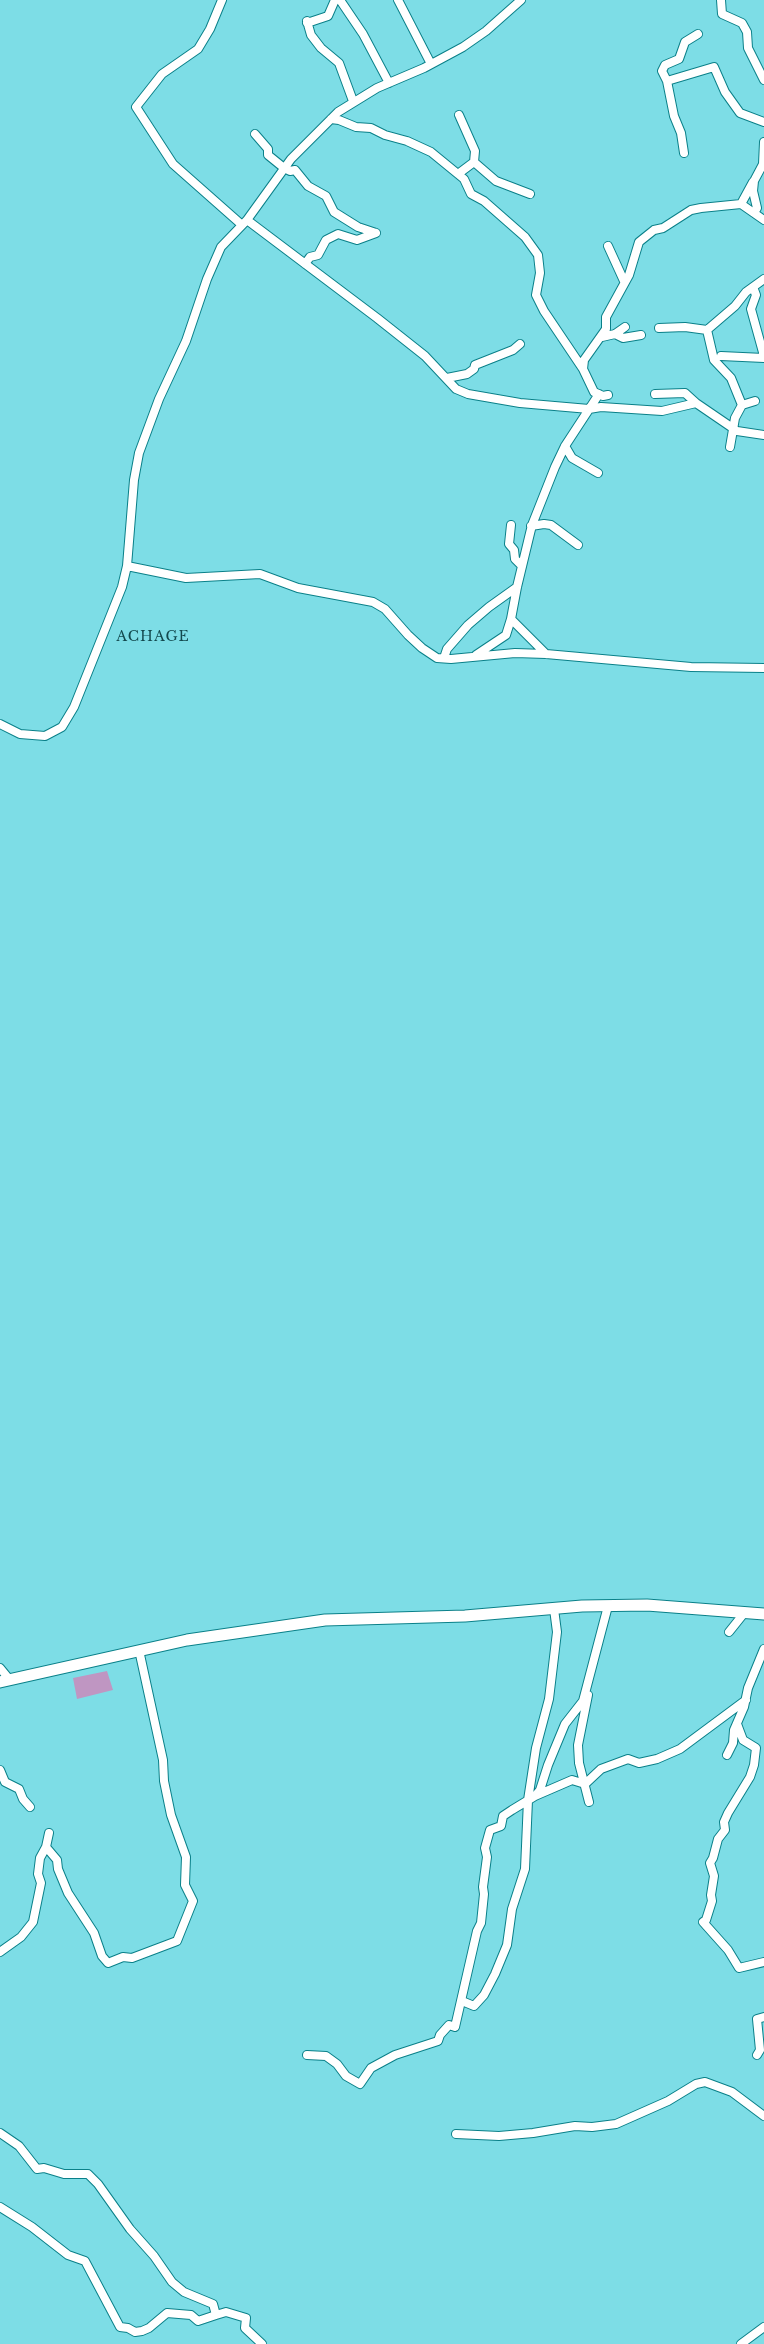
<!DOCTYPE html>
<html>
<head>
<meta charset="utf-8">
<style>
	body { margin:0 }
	canvas { display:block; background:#7ddde6 }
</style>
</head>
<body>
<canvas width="764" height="2344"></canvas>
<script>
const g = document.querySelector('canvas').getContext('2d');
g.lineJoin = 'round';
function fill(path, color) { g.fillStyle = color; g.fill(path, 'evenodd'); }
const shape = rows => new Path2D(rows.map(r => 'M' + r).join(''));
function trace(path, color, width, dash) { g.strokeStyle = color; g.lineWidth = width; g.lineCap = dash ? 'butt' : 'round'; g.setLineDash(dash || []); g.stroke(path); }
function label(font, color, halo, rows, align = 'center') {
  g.font = font + ' "Libre Baskerville",serif'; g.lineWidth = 3; g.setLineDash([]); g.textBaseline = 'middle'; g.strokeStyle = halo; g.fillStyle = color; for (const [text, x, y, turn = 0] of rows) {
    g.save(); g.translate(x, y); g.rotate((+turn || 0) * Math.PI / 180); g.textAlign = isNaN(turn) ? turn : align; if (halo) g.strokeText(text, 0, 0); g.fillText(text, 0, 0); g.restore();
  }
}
fill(shape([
	[107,1671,113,1690,77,1699,73,1678]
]), '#bf96c2');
const street = shape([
	[222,0,210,29,198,49,162,74,136,107,173,164,242,225],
	[340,0,363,34,389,83],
	[398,0,431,64],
	[721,0,722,14,742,23,747,32,748,48,764,80],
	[307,21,311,35,321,48,339,63,353,101],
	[307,23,328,16,335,0],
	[698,34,685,42,679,59,665,65,662,71,667,81,714,67,725,92,740,113,764,122],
	[667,81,674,116,681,133,684,153],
	[331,119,339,120,356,127,371,128,385,135,407,141,431,152,464,179,471,194,484,201,525,237,538,255,540,273,536,295,544,311,583,369],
	[255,134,268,149,268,155,284,168,290,171,295,170,308,186,326,196,334,212,358,227,376,233],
	[474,162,496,181,530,194],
	[458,174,474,162,475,151,459,115],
	[741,204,753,182],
	[754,213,757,208,753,191,754,181,763,164,764,142],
	[247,220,377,318,425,356,456,389,468,394,520,403,589,409,601,407,662,411,696,403,737,431,764,435],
	[608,246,624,281],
	[305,264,310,257,318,255,326,240,338,234,357,240,376,233],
	[753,287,756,295,751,309,764,356],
	[659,328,685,327,707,330,714,360,731,378,742,405,735,418,730,447],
	[707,330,735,306,746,292,764,279],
	[615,334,623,338,641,335],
	[602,337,615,334,625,327],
	[721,356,764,358],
	[447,378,467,374,474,369,475,365,513,350,520,344],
	[655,394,685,393,696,403],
	[608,395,603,396,594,392,583,369,584,360,606,329,606,317,629,275,639,242,654,230,663,228,691,210,701,208,741,204,764,220],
	[742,405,755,401],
	[565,446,572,458,598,473],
	[511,525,509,544,514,550,515,559,522,566],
	[531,526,544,524,551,525,578,545],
	[127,566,186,578,260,574,298,588,373,602,385,609,408,635,422,648,437,658,451,659,515,653,546,654,691,667,764,668],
	[546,654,511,619,517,587,532,525,555,467,565,446,599,394],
	[476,655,506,635,511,619],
	[444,658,447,649,468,625,489,607,517,587],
	[0,724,20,734,45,736,62,727,74,707,122,587,127,566,134,480,139,453,159,399,186,341,207,279,221,247,247,220,291,159,338,112,377,88,424,68,463,47,486,31,521,0],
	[729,1632,745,1612],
	[0,1668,9,1679],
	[588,1695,578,1745,579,1763,589,1802],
	[737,1724,743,1740,756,1748,754,1765,750,1777,728,1813,724,1822,725,1830,718,1839,713,1858,710,1863,714,1876,711,1895,712,1901,706,1920,703,1922,728,1950,739,1968,764,1962],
	[727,1755,733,1743,734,1730,744,1707,748,1688,764,1649],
	[0,1770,5,1782,19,1789,23,1799,30,1807],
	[535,1796,540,1790,548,1765,565,1724,583,1701,608,1606],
	[49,1833,46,1847,57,1860,58,1869,68,1893,94,1933,102,1956,108,1963,123,1957,132,1958,177,1941,193,1901,185,1885,186,1857,171,1815,164,1781,163,1760,139,1650],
	[0,1952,21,1937,33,1922,41,1883,38,1874,40,1858,46,1847],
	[462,2001,474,2006,484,1995,495,1974,507,1945,512,1909,525,1869,528,1800,536,1748,549,1699,557,1632,554,1609],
	[307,2055,326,2056,337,2064,346,2076,360,2084,371,2068,395,2055,438,2041,440,2035,449,2025,455,2027,477,1931,481,1923,484,1894,483,1887,487,1857,485,1848,490,1830,501,1826,503,1816,512,1810,535,1796,572,1780,585,1784,601,1769,628,1759,639,1763,657,1759,680,1749,746,1700],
	[757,2055,760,2050,757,2019,764,2017],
	[0,2133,19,2146,37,2169,44,2168,64,2174,88,2174,98,2184,130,2229,154,2256,172,2282,184,2292,213,2304,216,2315,226,2312,246,2318,245,2328,262,2344],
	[456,2134,499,2136,533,2133,575,2126,592,2127,616,2124,668,2101,696,2084,705,2082,732,2092,764,2116],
	[0,2207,32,2227,68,2255,85,2261,120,2327,128,2328,135,2332,142,2331,149,2328,167,2313,191,2315,198,2321,216,2315],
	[741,2344,764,2327]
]);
const secondary = shape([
	[0,1682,187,1640,325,1620,465,1616,582,1606,647,1605,764,1614]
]);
trace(street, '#0a8089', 10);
trace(secondary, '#0a8089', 13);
trace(street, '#fff', 8);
trace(secondary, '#fff', 11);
g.letterSpacing = '1px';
label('14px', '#13494e', '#7ddde6', [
	["ACHAGE",153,637]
]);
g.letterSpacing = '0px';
</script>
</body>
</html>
